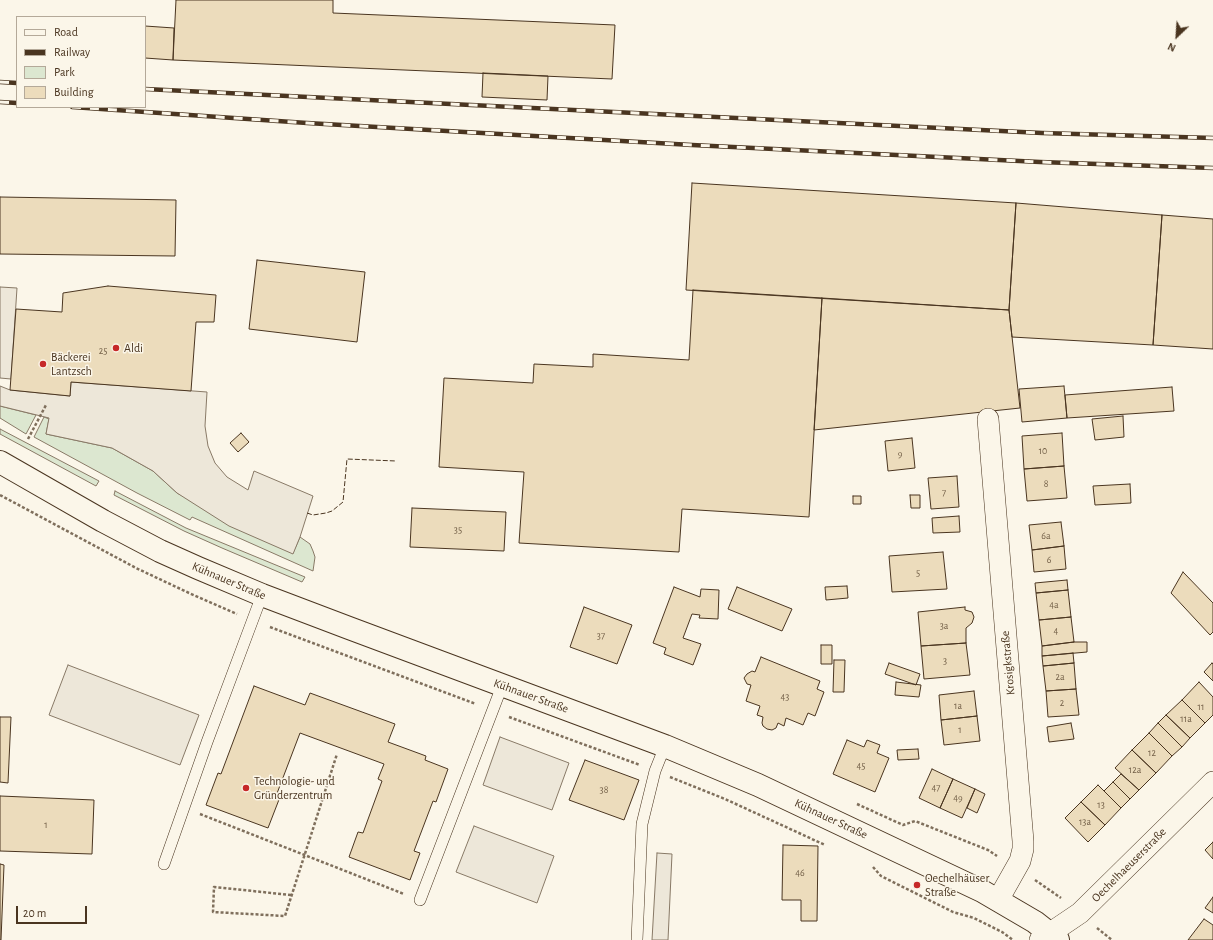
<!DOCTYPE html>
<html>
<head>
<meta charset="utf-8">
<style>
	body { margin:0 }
	#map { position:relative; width:1213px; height:940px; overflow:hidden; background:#fbf6e9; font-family:"Alegreya Sans",sans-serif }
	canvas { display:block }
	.legend { position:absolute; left:16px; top:16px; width:130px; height:92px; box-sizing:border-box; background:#fbf6e9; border:1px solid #b4a999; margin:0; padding:5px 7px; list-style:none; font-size:12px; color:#4a3520 }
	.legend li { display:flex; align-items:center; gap:8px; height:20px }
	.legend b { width:20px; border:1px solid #b4a999 }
	.north { position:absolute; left:1157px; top:16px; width:40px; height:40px; -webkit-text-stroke:3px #fbf6e9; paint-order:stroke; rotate:205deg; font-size:11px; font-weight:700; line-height:16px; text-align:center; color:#4a3520 }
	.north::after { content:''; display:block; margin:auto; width:14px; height:18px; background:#4a3520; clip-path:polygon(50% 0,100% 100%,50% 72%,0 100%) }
	.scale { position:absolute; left:16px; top:906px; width:71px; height:18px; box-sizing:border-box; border:2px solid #4a3520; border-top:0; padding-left:5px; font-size:12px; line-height:14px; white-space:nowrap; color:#4a3520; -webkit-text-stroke:3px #fbf6e9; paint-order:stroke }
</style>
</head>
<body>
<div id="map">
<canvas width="1213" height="940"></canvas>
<ul class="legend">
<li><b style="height:5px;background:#fbf6e9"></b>Road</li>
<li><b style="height:5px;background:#4a3520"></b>Railway</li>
<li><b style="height:11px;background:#dce7d0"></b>Park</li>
<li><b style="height:11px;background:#ecdcbc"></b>Building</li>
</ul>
<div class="north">N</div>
<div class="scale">20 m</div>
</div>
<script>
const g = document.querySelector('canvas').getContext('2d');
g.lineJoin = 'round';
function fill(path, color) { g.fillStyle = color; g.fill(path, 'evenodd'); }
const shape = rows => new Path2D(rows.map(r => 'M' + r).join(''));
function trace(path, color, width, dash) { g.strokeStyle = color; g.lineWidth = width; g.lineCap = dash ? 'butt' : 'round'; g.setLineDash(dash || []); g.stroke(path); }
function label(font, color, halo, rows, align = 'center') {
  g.font = font + ' "Alegreya Sans",sans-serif'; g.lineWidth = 3; g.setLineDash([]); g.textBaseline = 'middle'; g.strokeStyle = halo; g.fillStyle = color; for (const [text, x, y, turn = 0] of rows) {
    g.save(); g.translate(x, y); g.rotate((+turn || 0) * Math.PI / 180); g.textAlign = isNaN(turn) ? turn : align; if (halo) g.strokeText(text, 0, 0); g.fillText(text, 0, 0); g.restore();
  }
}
const green = shape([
	[0,406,36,415,26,434,0,418,0,406],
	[44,417,49,419,46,434,112,448,153,471,177,493,293,553,300,537,310,544,313,551,315,557,313,571,192,517,190,520,137,493,34,437,44,417],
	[0,429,99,481,96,486,0,434,0,429],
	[115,491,186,528,305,577,302,582,222,548,184,531,114,495,115,491]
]);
fill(green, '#dce7d0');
trace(green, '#887966', 1);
const parking = shape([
	[0,287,17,288,11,379,0,378,0,287],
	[71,382,207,392,205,426,208,446,215,463,227,477,248,490,254,471,313,496,300,537,293,554,229,526,177,493,153,471,112,448,46,434,49,418,0,406,0,386,10,390,70,396,71,382],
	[68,665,199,715,180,765,49,715,68,665],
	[500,737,569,763,552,810,483,785,500,737],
	[474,826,554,856,537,903,456,872,474,826],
	[657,853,672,854,668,940,652,940,657,853]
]);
fill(parking, '#ede7d9');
trace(parking, '#887966', 1);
const building = shape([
	[176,0,333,0,333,13,615,25,612,79,173,60,176,0],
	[145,26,174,28,173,60,145,58,145,26],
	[483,73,548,76,547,100,482,97,483,73],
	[692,183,1016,203,1009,310,686,290,692,183],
	[0,197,176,200,175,256,0,254,0,197],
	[1016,203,1162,215,1153,345,1012,337,1009,310,1016,203],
	[1162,215,1213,219,1213,349,1153,345,1162,215],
	[257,260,365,272,357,342,249,329,257,260],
	[108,286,216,295,214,322,196,322,191,391,71,382,70,396,10,390,16,309,62,312,63,293,108,286],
	[693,290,822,298,809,517,682,509,679,552,519,543,524,472,439,467,444,378,533,383,534,364,593,367,593,354,689,360,693,290],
	[822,298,1009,310,1020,408,814,430,822,298],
	[1064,386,1067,418,1022,422,1019,389,1064,386],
	[1172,387,1174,411,1067,418,1065,395,1172,387],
	[1123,416,1124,437,1095,440,1092,419,1123,416],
	[241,433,249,442,238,452,230,443,241,433],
	[1062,433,1064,466,1024,469,1022,436,1062,433],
	[912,438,915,468,888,471,885,441,912,438],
	[1064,466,1067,498,1027,501,1024,469,1064,466],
	[957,476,959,507,931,509,928,478,957,476],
	[1130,484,1131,503,1095,505,1093,486,1130,484],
	[910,495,920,495,920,508,911,508,910,495],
	[853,496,861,496,861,504,853,504,853,496],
	[412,508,506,512,504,551,410,547,412,508],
	[959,516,960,532,933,533,932,518,959,516],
	[1061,522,1064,546,1032,550,1029,525,1061,522],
	[1064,546,1066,569,1034,572,1032,550,1064,546],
	[943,552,947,589,892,592,889,556,943,552],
	[1183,572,1213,603,1213,632,1210,635,1171,593,1183,572],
	[1067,580,1068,590,1036,593,1035,583,1067,580],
	[847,586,848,598,826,600,825,587,847,586],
	[674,587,700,597,701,589,719,590,718,619,699,618,700,615,692,614,683,638,701,644,693,665,664,654,666,648,653,643,674,587],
	[737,587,792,609,782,631,728,609,737,587],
	[1068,590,1071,617,1039,620,1036,593,1068,590],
	[584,607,632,625,617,664,570,647,584,607],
	[965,607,965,610,972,612,974,617,972,623,966,628,966,643,921,646,918,612,965,607],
	[1071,617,1074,642,1042,646,1039,620,1071,617],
	[1074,642,1087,642,1087,652,1042,656,1042,646,1074,642],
	[966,643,970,675,924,679,921,646,966,643],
	[821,645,832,645,832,664,821,664,821,645],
	[1073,653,1074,663,1043,666,1042,656,1073,653],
	[761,657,820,681,817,689,824,692,815,716,808,713,803,725,786,718,784,726,778,723,776,728,772,730,767,729,763,726,762,723,763,717,757,715,760,706,746,701,751,685,747,684,744,678,747,674,752,671,755,672,761,657],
	[834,660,845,660,844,692,833,692,834,660],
	[889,663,920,674,916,685,885,674,889,663],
	[1074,663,1076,689,1046,691,1043,666,1074,663],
	[1212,663,1213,664,1213,681,1204,672,1212,663],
	[896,682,921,685,919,697,895,695,896,682],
	[1199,682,1213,697,1213,715,1205,723,1182,700,1199,682],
	[254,686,305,705,310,693,395,724,388,742,426,756,425,760,448,769,436,802,433,801,414,851,420,853,410,880,349,857,358,832,363,833,382,781,378,779,384,764,300,733,276,796,280,797,268,828,206,805,218,773,221,774,254,686],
	[1076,689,1079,715,1048,717,1046,691,1076,689],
	[974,691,977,716,941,720,939,695,974,691],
	[1182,700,1205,723,1190,738,1166,715,1182,700],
	[1166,715,1190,738,1182,747,1158,723,1166,715],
	[977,716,980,741,944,745,941,720,977,716],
	[0,717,11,717,8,783,0,782,0,717],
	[1071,723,1074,739,1049,742,1047,727,1071,723],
	[1158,723,1182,747,1172,756,1149,733,1158,723],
	[1149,733,1172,756,1156,773,1132,750,1149,733],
	[847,740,864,747,867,740,880,745,877,753,889,758,875,792,833,774,847,740],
	[918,749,919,759,898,760,897,750,918,749],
	[1132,750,1156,773,1139,790,1115,768,1132,750],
	[585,760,639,780,624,820,569,800,585,760],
	[932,769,953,779,940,808,919,798,932,769],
	[1121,774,1139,790,1130,799,1113,782,1121,774],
	[953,779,975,789,962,818,940,808,953,779],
	[1113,782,1130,799,1121,808,1104,791,1113,782],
	[1098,785,1121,808,1105,825,1081,802,1098,785],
	[975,789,985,794,977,813,967,808,975,789],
	[0,796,94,800,92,854,0,851,0,796],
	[1081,802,1105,825,1088,842,1065,818,1081,802],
	[1213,842,1213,859,1205,850,1213,842],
	[783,845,818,846,817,921,801,921,801,900,782,900,783,845],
	[0,864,4,865,1,940,0,940,0,864],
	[1213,897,1213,913,1205,908,1213,897],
	[1204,919,1213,925,1213,940,1188,940,1204,919]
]);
fill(building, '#ecdcbc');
trace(building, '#4a3520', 1);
const lane = shape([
	[164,864,207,742,262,595],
	[420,900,502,686],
	[637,940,642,824,655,771,665,746]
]);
const street = shape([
	[988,419,1023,841,1023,849,1020,861,998,900],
	[1040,940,1080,913,1213,782]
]);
const primary = shape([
	[0,462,103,521,160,551,198,568,262,595,349,628,665,746,758,785,982,891,1035,922,1058,940]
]);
trace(lane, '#4a3520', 12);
trace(street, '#4a3520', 22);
trace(primary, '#4a3520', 24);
trace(shape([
	[28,439,46,405],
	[0,495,136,568,189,593,237,614],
	[270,627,476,704],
	[509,717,640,765],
	[670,777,725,799,825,845],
	[857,804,903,825,915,821,988,850,997,856],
	[200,814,404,894],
	[873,867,881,876,953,912,974,918,1002,932,1013,940],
	[1035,880,1061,898],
	[291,895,214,887,213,912,285,916,337,754],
	[1097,928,1112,940]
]), '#7f6f5c', 2.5, [3, 2]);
trace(lane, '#fbf6e9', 11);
trace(street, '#fbf6e9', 21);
trace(primary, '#fbf6e9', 22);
const rail = shape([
	[0,82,17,83],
	[145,89,1042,133,1213,138],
	[0,102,17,103],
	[72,107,307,123,692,145,1040,162,1213,168]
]);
trace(rail, '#4a3520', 4.5);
trace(rail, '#fbf6e9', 3, [9]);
trace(shape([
	[307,513,313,515,326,513,332,511,343,502,347,459,396,461]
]), '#4a3520', 1, [5, 2]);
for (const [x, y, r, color] of [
	[116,348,4,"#c62828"],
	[43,364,4,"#c62828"],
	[246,788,4,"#c62828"],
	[917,885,4,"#c62828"]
]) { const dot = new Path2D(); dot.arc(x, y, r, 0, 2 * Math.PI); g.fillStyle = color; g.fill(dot); trace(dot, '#fbf6e9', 1.5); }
label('10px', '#725f47', null, [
	["25",103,351],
	["10",1043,451],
	["9",900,454],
	["8",1046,484],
	["7",944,493],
	["35",458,530],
	["6a",1046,536],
	["6",1049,560],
	["5",918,573],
	["4a",1054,605],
	["3a",944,626],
	["4",1056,631],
	["37",601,636],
	["3",945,661],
	["2a",1060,677],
	["43",785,697],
	["2",1062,703],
	["1a",958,706],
	["11",1201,707],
	["11a",1186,719],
	["1",960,730],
	["12",1152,753],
	["45",861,766],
	["12a",1135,770],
	["47",936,788],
	["38",604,790],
	["49",958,798],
	["13",1101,805],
	["13a",1085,822],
	["1",46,825],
	["46",800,873]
]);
label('12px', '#4a3520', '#fbf6e9', [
	["Aldi",124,348],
	["Bäckerei",51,357],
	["Lantzsch",51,371],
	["Technologie- und",254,781],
	["Gründerzentrum",254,795],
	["Oechelhäuser",925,878],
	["Straße",925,892]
], 'left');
label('12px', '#4a3520', '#fbf6e9', [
	["Kühnauer Straße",229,581,23],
	["Krosigkstraße",1008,663,-95],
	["Kühnauer Straße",531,696,20],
	["Kühnauer Straße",831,819,25],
	["Oechelhaeuserstraße",1129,865,-45]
]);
</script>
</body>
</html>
